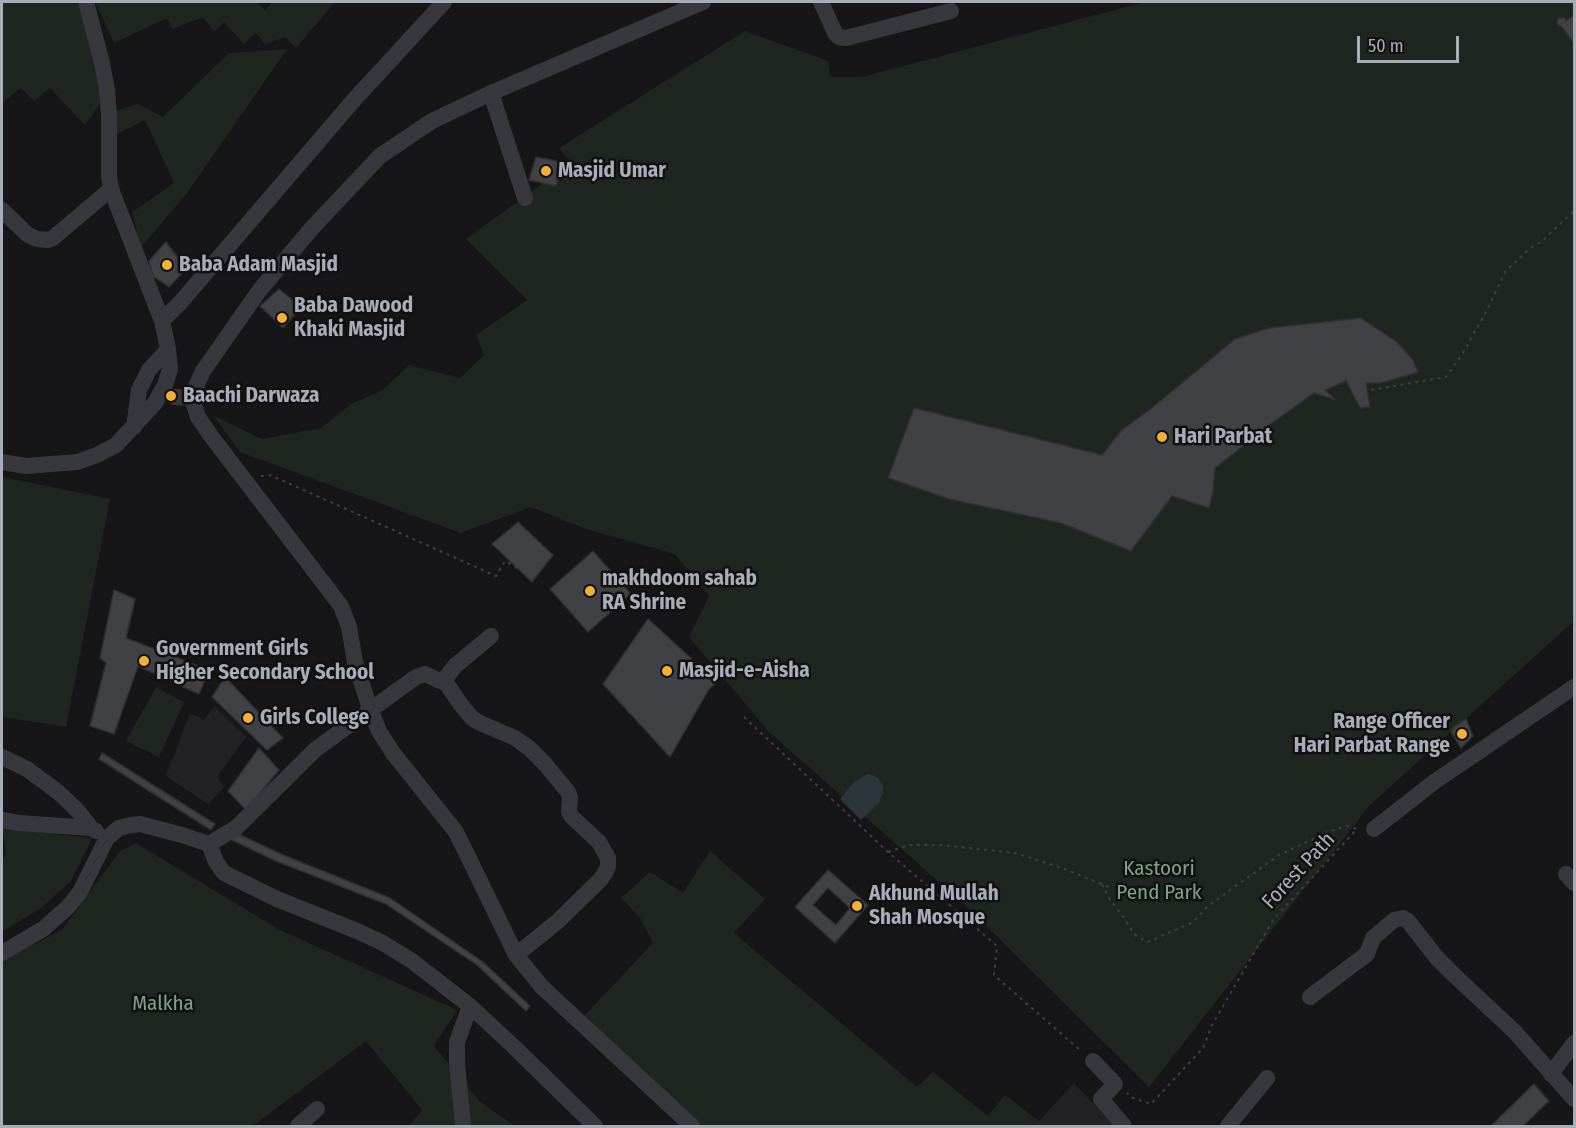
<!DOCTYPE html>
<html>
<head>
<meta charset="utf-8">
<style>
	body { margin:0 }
	#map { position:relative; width:1576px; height:1128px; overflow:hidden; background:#161618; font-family:"Fira Sans Condensed",sans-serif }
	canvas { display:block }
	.frame { position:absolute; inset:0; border:3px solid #a8adb8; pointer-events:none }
	.scale { position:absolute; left:1357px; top:36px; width:102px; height:27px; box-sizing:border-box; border:3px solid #a8adb8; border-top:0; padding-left:8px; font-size:18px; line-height:21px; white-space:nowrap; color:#a8adb8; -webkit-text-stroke:4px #111113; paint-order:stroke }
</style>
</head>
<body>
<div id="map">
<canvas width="1576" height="1128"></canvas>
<div class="frame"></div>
<div class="scale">50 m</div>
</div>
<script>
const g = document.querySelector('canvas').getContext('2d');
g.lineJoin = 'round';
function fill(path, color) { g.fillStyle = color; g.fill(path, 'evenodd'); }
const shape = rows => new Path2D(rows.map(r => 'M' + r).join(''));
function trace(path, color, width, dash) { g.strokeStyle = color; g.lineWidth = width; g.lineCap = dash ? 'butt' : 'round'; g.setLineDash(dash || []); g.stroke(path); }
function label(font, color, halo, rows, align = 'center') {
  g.font = font + ' "Fira Sans Condensed",sans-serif'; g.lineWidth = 5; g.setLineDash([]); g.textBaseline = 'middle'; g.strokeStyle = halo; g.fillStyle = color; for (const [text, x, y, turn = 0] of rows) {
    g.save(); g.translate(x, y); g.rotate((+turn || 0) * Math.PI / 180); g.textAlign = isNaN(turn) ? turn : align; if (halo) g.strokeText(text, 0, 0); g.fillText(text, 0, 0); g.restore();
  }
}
fill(shape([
	[215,706,246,737,217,777,224,787,208,804,166,776,190,713,204,720],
	[1074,1083,1114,1126,1022,1126,1032,1116,1039,1121]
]), '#222225');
fill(shape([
	[2,2,78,2,93,55,101,102,85,125,50,88,34,101,21,88,2,103],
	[95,2,256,2,265,10,273,2,335,2,296,48,285,37,265,44,256,33,244,44,224,22,214,32,203,17,172,29,167,18,114,43],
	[1145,2,1574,2,1574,621,1370,805,1149,1087,966,906,769,732,689,637,709,596,675,554,586,529,531,507,461,533,240,452,214,416,262,439,321,428,351,404,383,390,409,365,460,378,484,355,476,335,527,300,466,239,571,163,559,148,745,31,828,61,831,77,862,77],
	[287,49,185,196,141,247,132,212,174,183,145,120,117,134,116,111,138,104,163,117,229,53],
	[2,477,110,499,66,727,2,717],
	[156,687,184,702,159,757,126,741],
	[2,828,92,838,71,881,41,908,2,932,2,861,6,854,4,837,2,834],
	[136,843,278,929,457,1010,434,1046,479,1101,515,1126,409,1126,422,1110,366,1041,253,1126,2,1126,2,961,62,930,119,852],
	[710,851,765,899,734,933,917,1087,933,1072,988,1116,1005,1095,1032,1116,1022,1126,702,1126,584,1016,653,943,640,918,621,898,650,872,683,893]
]), '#1e261f');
fill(shape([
	[867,774,872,775,878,778,883,786,883,792,879,803,861,820,840,799,853,783]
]), '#2c353c');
const building = shape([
	[1574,15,1574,43,1561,26,1558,25,1557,23,1558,18,1565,18,1566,21,1574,15],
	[536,157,562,162,556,186,529,180,536,157],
	[166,242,186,269,169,287,153,276,149,261,166,242],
	[279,289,301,307,283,328,260,306,279,289],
	[1361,318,1397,342,1413,360,1418,372,1381,383,1366,383,1370,407,1360,408,1346,381,1325,390,1336,400,1314,393,1272,423,1215,468,1213,492,1209,508,1172,496,1131,551,1061,523,949,499,888,478,914,408,1102,455,1122,430,1153,407,1235,339,1269,328,1361,318],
	[518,522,553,555,532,582,492,544,518,522],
	[593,551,631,594,588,632,550,589,593,551],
	[114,590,135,599,126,638,209,670,199,694,138,666,114,734,90,726,106,663,100,658,114,590],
	[648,619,717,682,709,689,670,757,603,684,648,619],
	[225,677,283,738,267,750,212,697,225,677],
	[1466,719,1473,736,1461,748,1451,732,1455,726,1466,719],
	[259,748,279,770,246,810,228,791,259,748],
	[102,753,215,824,211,830,99,759,102,753],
	[236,833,283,855,390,898,483,962,530,1006,526,1011,477,965,386,904,276,861,232,840,236,833],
	[828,870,868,905,835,943,795,907,828,870],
	[828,888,850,908,836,925,813,905,828,888],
	[1534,1084,1549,1101,1523,1126,1491,1126,1534,1084]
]);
fill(building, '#404145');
trace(building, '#303034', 1.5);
trace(shape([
	[1371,390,1446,377,1463,353,1487,310,1505,272,1529,249,1541,242,1574,211],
	[261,476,270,475,496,576,505,561,517,568],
	[744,717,888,852,997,946,994,975,1081,1051],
	[888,852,909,845,940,845,1015,853,1062,868,1109,887],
	[1102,884,1109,898,1124,918,1135,935,1148,942,1193,922,1208,906,1279,855,1328,832,1347,826,1357,829,1273,920,1212,1025,1203,1048,1151,1104,1133,1098,1127,1093]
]), '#3d3f44', 2, [3, 4.5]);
trace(shape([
	[821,2,835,33,839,37,846,38,951,11],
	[491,93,525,198],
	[2,210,28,235,37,239,48,240,53,238,111,189],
	[162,321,180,303,353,101,444,2],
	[175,397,194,398],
	[134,427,139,390,149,370,168,349],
	[2,462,26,466,77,462,97,455,116,445,155,403,165,385,170,369,168,349,162,321,111,189,109,175,109,115,107,90,102,63,86,2],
	[444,680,461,705,472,718,478,722,515,738,529,748,545,764,568,792,570,797,569,812,572,817,599,842,608,858,608,866,605,873,601,879,557,922,516,955],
	[2,757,27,769,58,792,78,811,91,828],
	[2,820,19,823,91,828,96,831],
	[1374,829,1434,782,1574,687],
	[209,844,216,862,224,873,277,899,357,931,383,943,412,961,470,1006,511,1044,595,1126],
	[1566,874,1574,883],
	[2,953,43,929,68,907,80,892,107,838,119,828,131,825,140,824,182,835,209,844,236,828,316,749,416,677,425,674,440,681,444,680,455,666,491,636],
	[1310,997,1363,957,1367,954,1373,938,1394,920,1403,918,1408,921,1437,958,1454,975,1515,1032,1574,1099],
	[1093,1061,1115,1084,1101,1099,1124,1126],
	[1551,1074,1574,1043],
	[298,1126,317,1109],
	[463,1126,457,1063,457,1042,470,1006],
	[692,1126,542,987,516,955,456,832,393,753,379,731,370,709,355,662,349,627,341,606,211,436,198,417,193,402,197,384,203,371,259,291,312,228,380,156,432,121,491,93,703,2],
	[1228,1126,1267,1078]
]), '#37383d', 16);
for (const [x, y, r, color] of [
	[546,171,6,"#f2b134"],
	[167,265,6,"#f2b134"],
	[282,318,6,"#f2b134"],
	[171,396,6,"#f2b134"],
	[1162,437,6,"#f2b134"],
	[590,591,6,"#f2b134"],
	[144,661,6,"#f2b134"],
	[667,671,6,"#f2b134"],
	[248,718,6,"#f2b134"],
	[1462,734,6,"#f2b134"],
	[857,906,6,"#f2b134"]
]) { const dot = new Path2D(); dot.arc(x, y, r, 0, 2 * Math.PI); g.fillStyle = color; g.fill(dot); trace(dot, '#111113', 2); }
label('bold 21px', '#a8adb8', '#111113', [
	["Masjid Umar",558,171],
	["Baba Adam Masjid",179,265],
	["Baba Dawood",294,306],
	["Khaki Masjid",294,330],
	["Baachi Darwaza",183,396],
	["Hari Parbat",1174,437],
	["makhdoom sahab",602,579],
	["RA Shrine",602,603],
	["Government Girls",156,649],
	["Higher Secondary School",156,673],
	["Masjid-e-Aisha",679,671],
	["Girls College",260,718],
	["Range Officer",1450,722,"right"],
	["Hari Parbat Range",1450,746,"right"],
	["Akhund Mullah",869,894],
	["Shah Mosque",869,918]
], 'left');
label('21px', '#7fa381', '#111113', [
	["Kastoori",1159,869],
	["Pend Park",1159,893],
	["Malkha",163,1004]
]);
label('21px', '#a8adb8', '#111113', [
	["Forest Path",1299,871,-47]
]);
</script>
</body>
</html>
